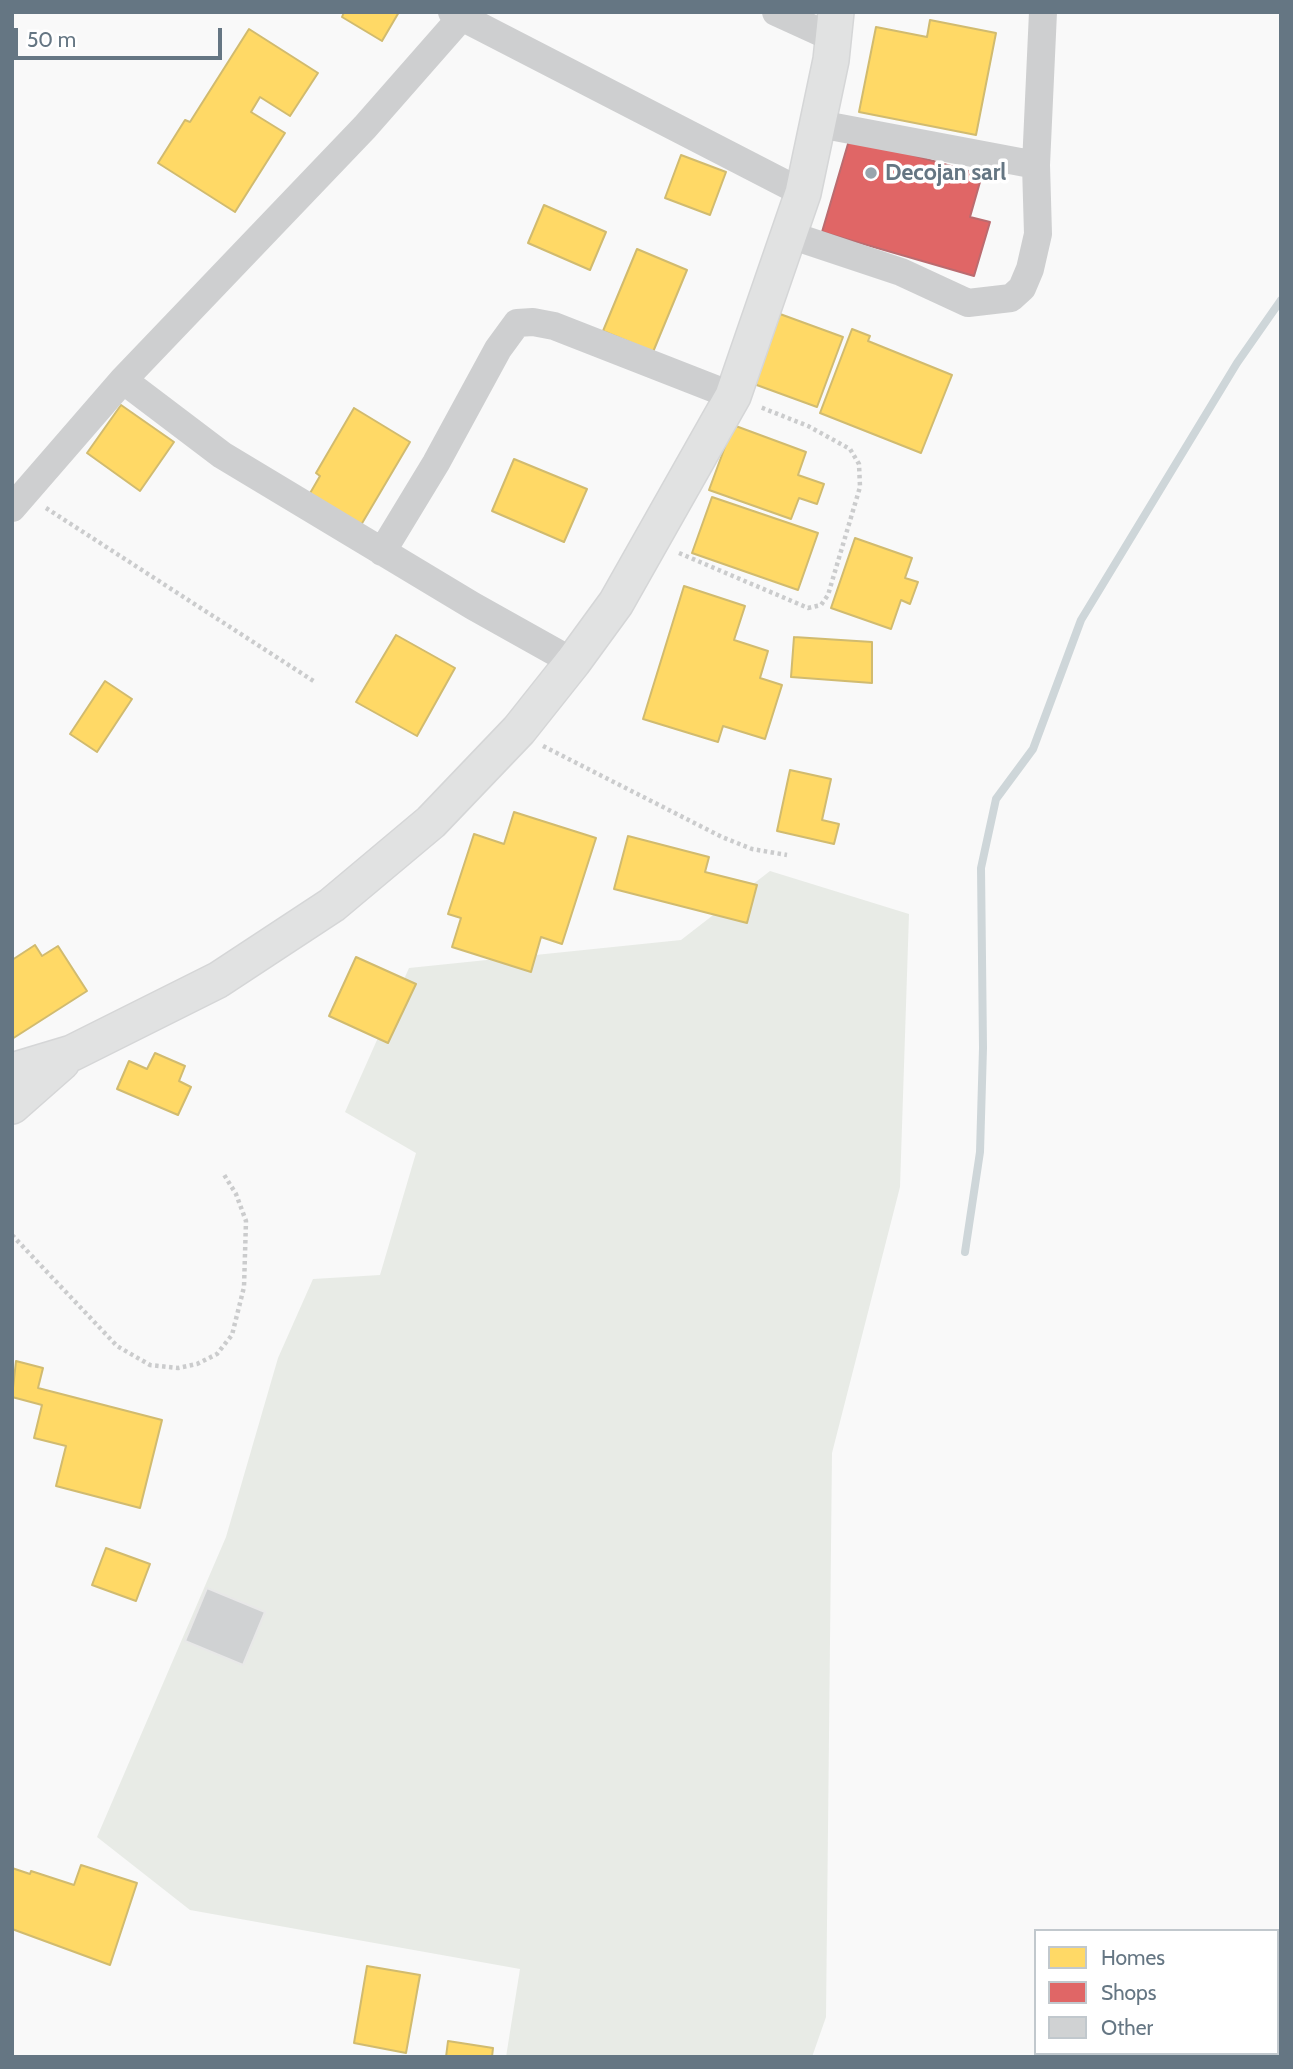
<!DOCTYPE html>
<html>
<head>
<meta charset="utf-8">
<style>
	body { margin:0 }
	#map { position:relative; width:1293px; height:2069px; overflow:hidden; background:#f9f9f9; font-family:Cabin,sans-serif }
	canvas { display:block }
	.frame { position:absolute; inset:0; border:14px solid #657683; pointer-events:none }
	.legend { position:absolute; left:1034px; top:1929px; width:245px; height:126px; box-sizing:border-box; background:#fff; border:2px solid #c1c8cd; margin:0; padding:9px 12px; list-style:none; font-size:21px; color:#657683 }
	.legend li { display:flex; align-items:center; gap:14px; height:35px }
	.legend b { width:35px; border:2px solid #c1c8cd }
	.scale { position:absolute; left:14px; top:28px; width:208px; height:32px; box-sizing:border-box; border:4px solid #657683; border-top:0; padding-left:9px; font-size:21px; line-height:24px; white-space:nowrap; color:#657683; -webkit-text-stroke:5px #fff; paint-order:stroke }
</style>
</head>
<body>
<div id="map">
<canvas width="1293" height="2069"></canvas>
<div class="frame"></div>
<ul class="legend">
<li><b style="height:19px;background:#ffd966"></b>Homes</li>
<li><b style="height:19px;background:#e06666"></b>Shops</li>
<li><b style="height:19px;background:#d0d2d3"></b>Other</li>
</ul>
<div class="scale">50 m</div>
</div>
<script>
const g = document.querySelector('canvas').getContext('2d');
g.lineJoin = 'round';
function fill(path, color) { g.fillStyle = color; g.fill(path, 'evenodd'); }
const shape = rows => new Path2D(rows.map(r => 'M' + r).join(''));
function trace(path, color, width, dash) { g.strokeStyle = color; g.lineWidth = width; g.lineCap = dash ? 'butt' : 'round'; g.setLineDash(dash || []); g.stroke(path); }
function label(font, color, halo, rows, align = 'center') {
  g.font = font + ' Cabin,sans-serif'; g.lineWidth = 7; g.setLineDash([]); g.textBaseline = 'middle'; g.strokeStyle = halo; g.fillStyle = color; for (const [text, x, y, turn = 0] of rows) {
    g.save(); g.translate(x, y); g.rotate((+turn || 0) * Math.PI / 180); g.textAlign = isNaN(turn) ? turn : align; if (halo) g.strokeText(text, 0, 0); g.fillText(text, 0, 0); g.restore();
  }
}
fill(shape([
	[770,871,909,914,900,1187,832,1453,826,2017,812,2057,506,2057,520,1969,190,1910,97,1837,226,1537,278,1358,313,1279,380,1275,416,1153,345,1112,409,968,681,940]
]), '#e8ebe6');
const homes = shape([
	[344,12,399,12,382,41,342,17,344,12],
	[930,20,996,33,976,135,859,112,876,27,927,37,930,20],
	[249,29,318,73,290,116,260,97,251,112,285,133,235,212,158,163,185,120,190,122,249,29],
	[681,155,726,172,710,215,665,198,681,155],
	[544,205,606,232,590,270,528,243,544,205],
	[637,249,687,270,653,352,603,331,637,249],
	[780,314,843,337,817,407,754,384,780,314],
	[852,329,870,336,868,341,952,375,921,453,820,413,852,329],
	[121,405,174,442,140,491,87,453,121,405],
	[354,408,410,442,361,525,309,495,320,476,316,473,354,408],
	[733,425,806,452,798,475,824,484,817,504,799,498,791,519,709,490,733,425],
	[514,459,587,489,564,542,492,511,514,459],
	[712,497,818,533,798,590,692,553,712,497],
	[855,538,912,558,905,578,918,582,910,604,901,600,891,629,831,608,855,538],
	[684,586,745,606,734,640,768,651,760,678,782,685,765,739,723,726,718,742,643,719,684,586],
	[396,635,455,668,417,736,356,702,396,635],
	[794,637,872,642,872,683,791,677,794,637],
	[105,681,132,699,97,752,70,734,105,681],
	[790,770,831,779,822,820,839,824,834,844,777,831,790,770],
	[514,812,596,838,562,944,541,937,531,972,452,947,461,918,448,914,474,834,504,844,514,812],
	[628,836,709,857,705,872,757,885,747,923,614,889,628,836],
	[35,945,42,956,58,946,87,991,12,1039,12,960,35,945],
	[356,957,416,984,388,1043,329,1016,356,957],
	[155,1053,185,1066,179,1081,191,1087,178,1115,117,1089,129,1061,147,1069,155,1053],
	[16,1361,43,1368,38,1388,162,1420,140,1508,56,1486,66,1446,34,1438,42,1405,12,1397,16,1361],
	[106,1548,150,1564,136,1601,92,1585,106,1548],
	[81,1865,137,1883,110,1965,12,1929,12,1868,30,1874,31,1871,74,1885,81,1865],
	[367,1966,420,1975,406,2053,354,2043,367,1966],
	[448,2041,493,2048,492,2057,446,2057,448,2041]
]);
fill(homes, '#ffd966');
trace(homes, '#d1bb6f', 2);
const shops = shape([
	[850,137,982,175,970,217,990,222,974,276,822,232,850,137]
]);
fill(shops, '#e06666');
trace(shops, '#bb6b6f', 2);
trace(shape([
	[965,1252,980,1152,983,1048,981,868,996,799,1033,749,1081,620,1237,363,1281,300]
]), '#ced6d9', 8);
const building = shape([
	[207,1588,265,1612,243,1665,185,1641,207,1588]
]);
fill(building, '#d0d2d3');
trace(building, '#e8e8e8', 2);
const major = shape([
	[12,1071,72,1053,218,980,332,905,431,822,519,730,573,662,616,603,733,396,803,193,831,60,836,12],
	[12,1106,62,1062]
]);
trace(major, '#d5d6d7', 38);
trace(shape([
	[46,508,315,682],
	[679,553,808,608,821,605,828,595,860,487,859,464,850,449,808,426,760,407],
	[543,746,722,837,752,849,787,855],
	[12,1235,117,1346,150,1365,178,1368,197,1364,217,1354,232,1335,244,1287,246,1221,236,1194,223,1173]
]), '#cbcccd', 4.5, [3.5, 3.5]);
trace(shape([
	[452,12,803,193],
	[776,12,833,38],
	[819,124,1036,165],
	[790,235,901,272,968,303,1011,298,1022,288,1030,269,1038,234,1036,165,1043,12],
	[123,380,222,455,473,606,573,662],
	[12,508,123,380,365,127,466,12],
	[382,552,436,463,498,349,517,323,533,322,554,326,733,396]
]), '#cecfd0', 28);
trace(major, '#e1e2e2', 35);
for (const [x, y, r, color] of [
	[871,173,7,"#99a4ac"]
]) { const dot = new Path2D(); dot.arc(x, y, r, 0, 2 * Math.PI); g.fillStyle = color; g.fill(dot); trace(dot, '#fff', 2.5); }
label('bold 23px', '#657683', '#fff', [
	["Decojan sarl",885,173]
], 'left');
</script>
</body>
</html>
